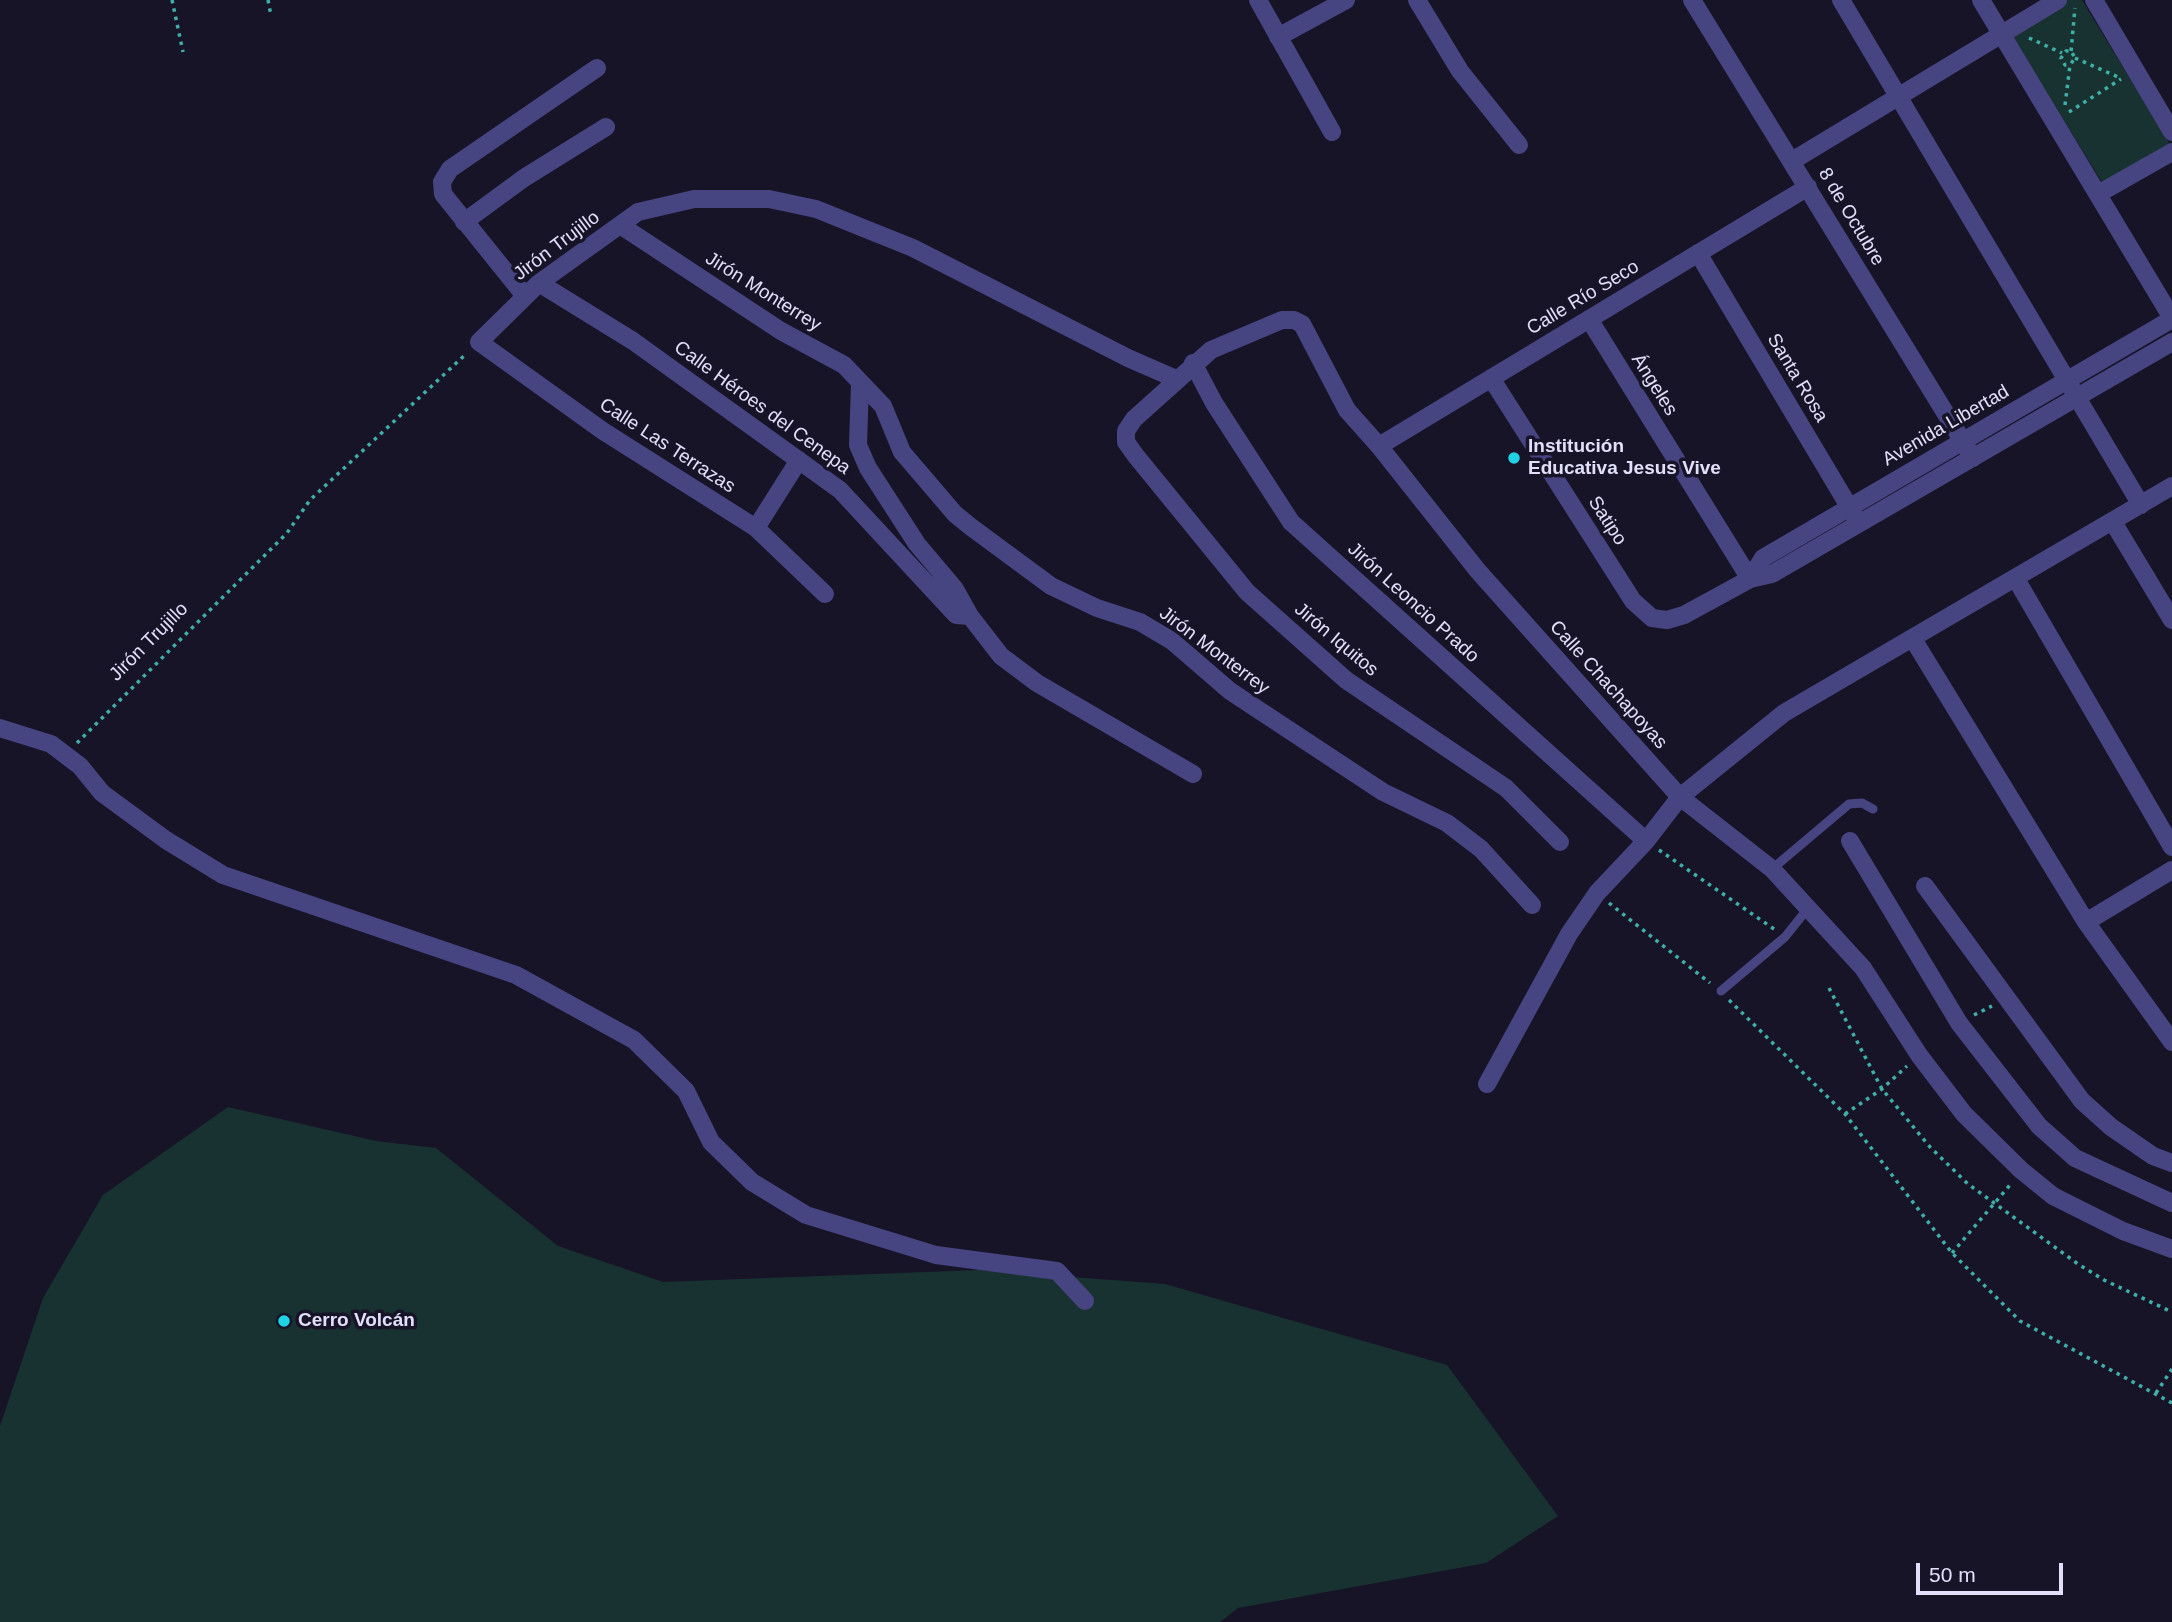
<!DOCTYPE html>
<html>
<head>
<meta charset="utf-8">
<style>
	body { margin:0 }
	#map { position:relative; width:2172px; height:1622px; overflow:hidden; background:#171428; font-family:Arial,sans-serif }
	canvas { display:block }
	.scale { position:absolute; left:1916px; top:1563px; width:147px; height:32px; box-sizing:border-box; border:4px solid #e2dffb; border-top:0; padding-left:9px; font-size:21px; line-height:24px; white-space:nowrap; color:#e2dffb; -webkit-text-stroke:5px #171428; paint-order:stroke }
</style>
</head>
<body>
<div id="map">
<canvas width="2172" height="1622"></canvas>
<div class="scale">50 m</div>
</div>
<script>
const g = document.querySelector('canvas').getContext('2d');
g.lineJoin = 'round';
function fill(path, color) { g.fillStyle = color; g.fill(path, 'evenodd'); }
const shape = rows => new Path2D(rows.map(r => 'M' + r).join(''));
function trace(path, color, width, dash) { g.strokeStyle = color; g.lineWidth = width; g.lineCap = dash ? 'butt' : 'round'; g.setLineDash(dash || []); g.stroke(path); }
function label(font, color, halo, rows, align = 'center') {
  g.font = font + ' Arial,sans-serif'; g.lineWidth = 7; g.setLineDash([]); g.textBaseline = 'middle'; g.strokeStyle = halo; g.fillStyle = color; for (const [text, x, y, turn = 0] of rows) {
    g.save(); g.translate(x, y); g.rotate((+turn || 0) * Math.PI / 180); g.textAlign = isNaN(turn) ? turn : align; if (halo) g.strokeText(text, 0, 0); g.fillText(text, 0, 0); g.restore();
  }
}
fill(shape([
	[2063,0,2082,0,2171,146,2103,184,2010,33],
	[228,1107,376,1141,436,1148,558,1246,663,1282,979,1270,1165,1284,1447,1365,1558,1516,1486,1563,1238,1608,1220,1622,0,1622,0,1426,43,1298,103,1195]
]), '#183231');
trace(shape([
	[172,0,183,52],
	[268,0,271,16],
	[2029,38,2062,53],
	[2071,51,2075,8],
	[2075,58,2118,77],
	[2065,105,2070,65,2075,58,2071,51,2066,51,2061,58,2065,65,2070,65],
	[2069,112,2121,79],
	[77,743,287,533,310,500,467,353],
	[1659,850,1774,929],
	[1609,903,1710,983],
	[1829,988,1882,1089,1930,1147,1968,1184,2078,1264,2104,1280,2172,1312],
	[1729,1000,1845,1114,1952,1253,2020,1321,2172,1403],
	[1974,1015,1992,1006],
	[1845,1114,1882,1089,1907,1066],
	[1952,1253,2010,1185],
	[2156,1393,2172,1369]
]), '#3fafa8', 3.5, [3.5, 5]);
trace(shape([
	[1772,869,1849,804,1862,803,1873,809],
	[1721,991,1785,937,1809,907]
]), '#474482', 9);
trace(shape([
	[1258,0,1332,132],
	[1417,0,1460,71,1519,145],
	[1692,0,1973,458],
	[1841,0,2141,505],
	[1981,0,2172,318],
	[2094,0,2172,132],
	[1278,37,1346,0],
	[1792,161,2058,0],
	[2098,194,2172,152],
	[464,222,524,178,606,127],
	[620,225,781,331,844,365,883,406,902,452,955,514,971,527,1051,586,1097,608,1140,622,1172,641,1230,691,1383,792,1447,823,1481,849,1532,905],
	[1698,253,1854,515],
	[539,283,633,341,840,490,956,615,970,616],
	[525,296,443,194,442,182,450,169,597,68],
	[1589,319,1750,579],
	[1193,363,1214,403,1291,522,1646,841],
	[1491,378,1633,601,1652,618,1667,620,1684,615,1750,579,1772,574,2172,342],
	[860,383,858,445,868,468,917,544,955,589,970,616,1001,656,1037,683,1193,774],
	[1379,446,1808,187],
	[2113,522,2172,620],
	[756,528,799,460],
	[1750,579,1763,558,2172,319],
	[2016,579,2172,847],
	[825,594,756,528,603,431,479,342,539,283,638,212,694,199,769,199,816,209,913,248,1128,358,1176,379],
	[1913,639,2086,922,2172,1042],
	[0,728,51,744,80,766,102,793,166,840,223,875,516,975,634,1040,686,1091,711,1142,752,1182,806,1215,936,1255,1057,1271,1085,1301],
	[1850,841,1959,1023,2039,1126,2075,1158,2172,1203],
	[1560,842,1506,788,1346,680,1247,592,1136,456,1126,442,1126,431,1134,419,1211,350,1282,320,1294,320,1302,324,1347,410,1379,446,1478,571,1680,797,1772,869,1863,968,1919,1055,1964,1114,2021,1170,2053,1196,2123,1231,2172,1249],
	[1925,886,2082,1101,2111,1127,2153,1156,2172,1163],
	[2086,922,2172,870],
	[1487,1084,1569,934,1597,893,1646,841,1680,797,1784,713,2172,486]
]), '#474482', 18);
for (const [x, y, r, color] of [
	[1514,458,7,"#21d2e5"],
	[284,1321,7,"#21d2e5"]
]) { const dot = new Path2D(); dot.arc(x, y, r, 0, 2 * Math.PI); g.fillStyle = color; g.fill(dot); trace(dot, '#171428', 2.5); }
label('19px', '#e2dffb', '#171428', [
	["8 de Octubre",1851,217,59],
	["Jirón Trujillo",557,246,-37],
	["Jirón Monterrey",763,292,32],
	["Calle Río Seco",1583,298,-31],
	["Santa Rosa",1797,378,59],
	["Ángeles",1654,385,58],
	["Calle Héroes del Cenepa",762,408,36],
	["Avenida Libertad",1946,426,-30],
	["Calle Las Terrazas",667,446,33],
	["Satipo",1607,521,57],
	["Jirón Leoncio Prado",1413,603,42],
	["Jirón Iquitos",1336,640,40],
	["Jirón Trujillo",149,642,-45],
	["Jirón Monterrey",1214,651,37],
	["Calle Chachapoyas",1608,685,48]
]);
label('bold 19px', '#e2dffb', '#171428', [
	["Institución",1528,447],
	["Educativa Jesus Vive",1528,469],
	["Cerro Volcán",298,1321]
], 'left');
</script>
</body>
</html>
